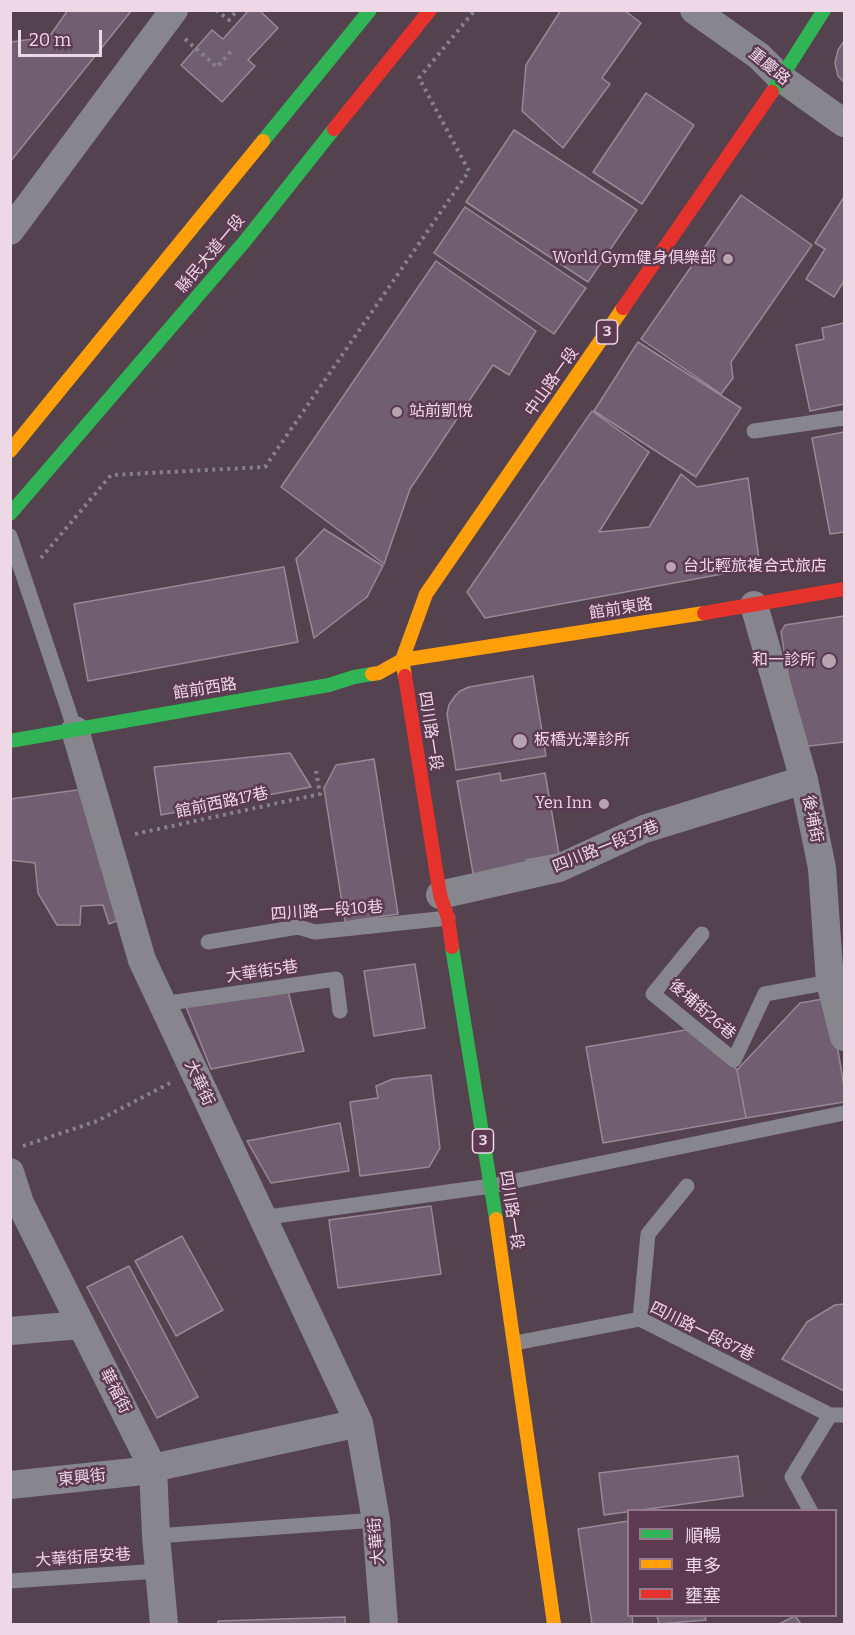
<!DOCTYPE html>
<html>
<head>
<meta charset="utf-8">
<style>
	body { margin:0 }
	#map { position:relative; width:855px; height:1635px; overflow:hidden; background:#54424e; font-family:Bitter,"Noto Sans TC",serif }
	canvas { display:block }
	.frame { position:absolute; inset:0; border:12px solid #eed8e6; pointer-events:none }
	.legend { position:absolute; left:627px; top:1509px; width:210px; height:108px; box-sizing:border-box; background:#5c3a51; border:2px solid #96798d; margin:0; padding:8px 10px; list-style:none; font-size:18px; color:#eed8e6 }
	.legend li { display:flex; align-items:center; gap:12px; height:30px }
	.legend b { width:30px; border:2px solid #96798d }
	.scale { position:absolute; left:18px; top:30px; width:84px; height:27px; box-sizing:border-box; border:3px solid #eed8e6; border-top:0; padding-left:8px; font-size:18px; line-height:21px; white-space:nowrap; color:#eed8e6; -webkit-text-stroke:4px #5c3a51; paint-order:stroke }
</style>
</head>
<body>
<div id="map">
<canvas width="855" height="1635"></canvas>
<div class="frame"></div>
<ul class="legend">
<li><b style="height:8px;background:#30b455"></b>順暢</li>
<li><b style="height:8px;background:#ff9f0a"></b>車多</li>
<li><b style="height:8px;background:#e5322d"></b>壅塞</li>
</ul>
<div class="scale">20 m</div>
</div>
<script>
const g = document.querySelector('canvas').getContext('2d');
g.lineJoin = 'round';
function fill(path, color) { g.fillStyle = color; g.fill(path, 'evenodd'); }
const shape = rows => new Path2D(rows.map(r => 'M' + r).join(''));
function trace(path, color, width, dash) { g.strokeStyle = color; g.lineWidth = width; g.lineCap = dash ? 'butt' : 'round'; g.setLineDash(dash || []); g.stroke(path); }
function label(font, color, halo, rows, align = 'center') {
  g.font = font + ' Bitter,"Noto Sans TC",serif'; g.lineWidth = 5; g.setLineDash([]); g.textBaseline = 'middle'; g.strokeStyle = halo; g.fillStyle = color; for (const [text, x, y, turn = 0] of rows) {
    g.save(); g.translate(x, y); g.rotate((+turn || 0) * Math.PI / 180); g.textAlign = isNaN(turn) ? turn : align; if (halo) g.strokeText(text, 0, 0); g.fillText(text, 0, 0); g.restore();
  }
}
const building = shape([
	[68,10,132,10,10,162,10,42,49,37,68,10],
	[249,10,259,10,278,28,248,60,255,66,222,102,181,65,212,30,223,39,249,10],
	[561,10,624,10,641,23,602,78,610,84,563,148,522,111,526,65,561,10],
	[844,41,844,82,838,76,835,63,838,50,844,41],
	[646,93,694,125,642,204,593,172,646,93],
	[514,130,637,210,588,282,466,202,514,130],
	[741,195,812,245,731,362,733,378,721,394,641,339,741,195],
	[844,197,844,281,834,297,806,279,825,249,815,243,844,197],
	[465,207,586,288,554,334,434,253,465,207],
	[436,261,536,331,509,375,493,365,410,489,384,564,281,487,436,261],
	[844,323,844,404,810,411,796,345,824,339,822,328,844,323],
	[638,342,741,408,696,477,594,411,638,342],
	[592,411,649,452,599,532,649,527,681,474,697,487,748,478,760,567,485,618,467,592,592,411],
	[844,432,844,532,830,534,812,438,844,432],
	[324,529,383,566,367,597,314,638,296,559,324,529],
	[284,567,298,642,88,681,74,604,284,567],
	[844,616,844,742,800,747,781,632,785,625,844,616],
	[533,676,546,756,456,770,447,714,449,705,455,696,460,691,469,687,533,676],
	[290,753,311,787,161,815,154,767,290,753],
	[374,759,398,914,345,922,324,788,336,765,374,759],
	[500,773,501,781,545,773,559,854,526,860,528,870,474,879,457,781,500,773],
	[85,789,124,918,109,924,103,905,81,906,80,925,57,925,38,893,35,863,10,860,10,799,85,789],
	[415,964,425,1028,374,1036,364,971,415,964],
	[288,991,304,1051,211,1069,186,1007,288,991],
	[829,998,844,1086,844,1102,746,1118,737,1070,800,1003,829,998],
	[703,1027,737,1070,746,1118,603,1143,586,1047,703,1027],
	[431,1075,440,1148,429,1167,360,1176,350,1102,378,1098,376,1086,393,1079,431,1075],
	[340,1123,349,1171,271,1183,247,1141,340,1123],
	[431,1206,441,1274,338,1288,329,1220,431,1206],
	[182,1236,223,1310,176,1336,135,1261,182,1236],
	[129,1266,198,1397,157,1418,87,1287,129,1266],
	[844,1304,844,1391,782,1359,807,1322,835,1305,844,1304],
	[738,1456,743,1496,604,1515,599,1473,738,1456],
	[628,1521,628,1616,632,1616,633,1624,592,1624,578,1529,628,1521],
	[657,1616,705,1616,706,1620,659,1624,657,1616],
	[795,1616,801,1624,779,1624,795,1616],
	[345,1617,345,1624,218,1624,218,1621,345,1617]
]);
fill(building, '#715e71');
trace(building, '#978996', 1.5);
trace(shape([
	[216,10,229,20,237,10],
	[185,39,217,67,234,48],
	[41,558,111,475,265,467,469,171,419,78,475,10],
	[135,834,320,794,316,771],
	[23,1146,97,1121,170,1083]
]), '#878289', 4, [3, 4.5]);
trace(shape([
	[754,431,844,418],
	[10,536,75,730],
	[702,934,653,994,734,1060,765,994,830,982],
	[208,942,298,927,315,932,448,918],
	[162,1004,336,979,340,1011],
	[261,1218,491,1186,844,1113],
	[640,1319,648,1234,687,1186],
	[515,1343,640,1319,830,1415,844,1415],
	[810,1510,792,1477,830,1415],
	[156,1536,376,1520],
	[10,1581,159,1571]
]), '#87868d', 15);
trace(shape([
	[694,10,759,56,781,78,844,123],
	[10,231,174,10],
	[754,605,804,780,822,868,830,982,844,1037],
	[75,730,142,960,359,1423,376,1520,384,1624],
	[440,895,559,868,644,829,804,780],
	[10,1172,20,1203,153,1468,156,1536,164,1624],
	[10,1331,81,1325],
	[10,1485,134,1472,359,1423]
]), '#87868d', 28);
trace(shape([
	[772,92,824,10],
	[263,141,370,10],
	[10,514,245,241,334,129],
	[10,741,329,685,354,677,372,674],
	[452,947,496,1219]
]), '#30b455', 14);
trace(shape([
	[10,451,263,141],
	[372,674,379,673,402,660,704,613],
	[405,676,402,660,426,594,623,308],
	[496,1219,554,1624]
]), '#ff9f0a', 14);
trace(shape([
	[334,129,430,10],
	[623,308,772,92],
	[704,613,844,589],
	[405,676,440,895,448,918,452,947]
]), '#e5322d', 14);
for (const [x, y, r, color] of [
	[728,259,6,"#b8a4b1"],
	[397,412,6,"#b8a4b1"],
	[671,567,6,"#b8a4b1"],
	[829,661,8,"#b8a4b1"],
	[520,741,8,"#b8a4b1"],
	[604,804,6,"#b8a4b1"]
]) { const dot = new Path2D(); dot.arc(x, y, r, 0, 2 * Math.PI); g.fillStyle = color; g.fill(dot); trace(dot, '#5c3a51', 2); }
for (const [x, y, w] of [
	[607,332,21],
	[483,1141,21]
]) { const box = new Path2D(); box.roundRect(x - w / 2, y - 12, w, 24, 4.5); g.fillStyle = '#5c3a51'; g.fill(box); trace(box, '#eed8e6', 1.5); }
label('bold 15px', '#eed8e6', null, [
	["3",607,332],
	["3",483,1141]
]);
label('16px', '#eed8e6', '#5c3a51', [
	["重慶路",769,67,40],
	["縣民大道一段",211,254,-50],
	["中山路一段",552,382,-55],
	["館前東路",621,609,-9],
	["館前西路",205,689,-9],
	["四川路一段",430,731,81],
	["館前西路17巷",222,803,-12],
	["後埔街",812,819,79],
	["四川路一段37巷",606,847,-22],
	["四川路一段10巷",327,911,-4],
	["大華街5巷",262,972,-8],
	["後埔街26巷",702,1010,41],
	["大華街",199,1083,65],
	["四川路一段",511,1210,81],
	["四川路一段87巷",702,1332,26],
	["華福街",115,1391,63],
	["東興街",82,1478,-6],
	["大華街",377,1541,-95],
	["大華街居安巷",83,1558,-4]
]);
label('16px', '#eed8e6', '#5c3a51', [
	["World Gym健身俱樂部",716,259],
	["站前凱悅",409,412,"left"],
	["台北輕旅複合式旅店",683,567,"left"],
	["和一診所",816,661],
	["板橋光澤診所",534,741,"left"],
	["Yen Inn",592,804]
], 'right');
</script>
</body>
</html>
